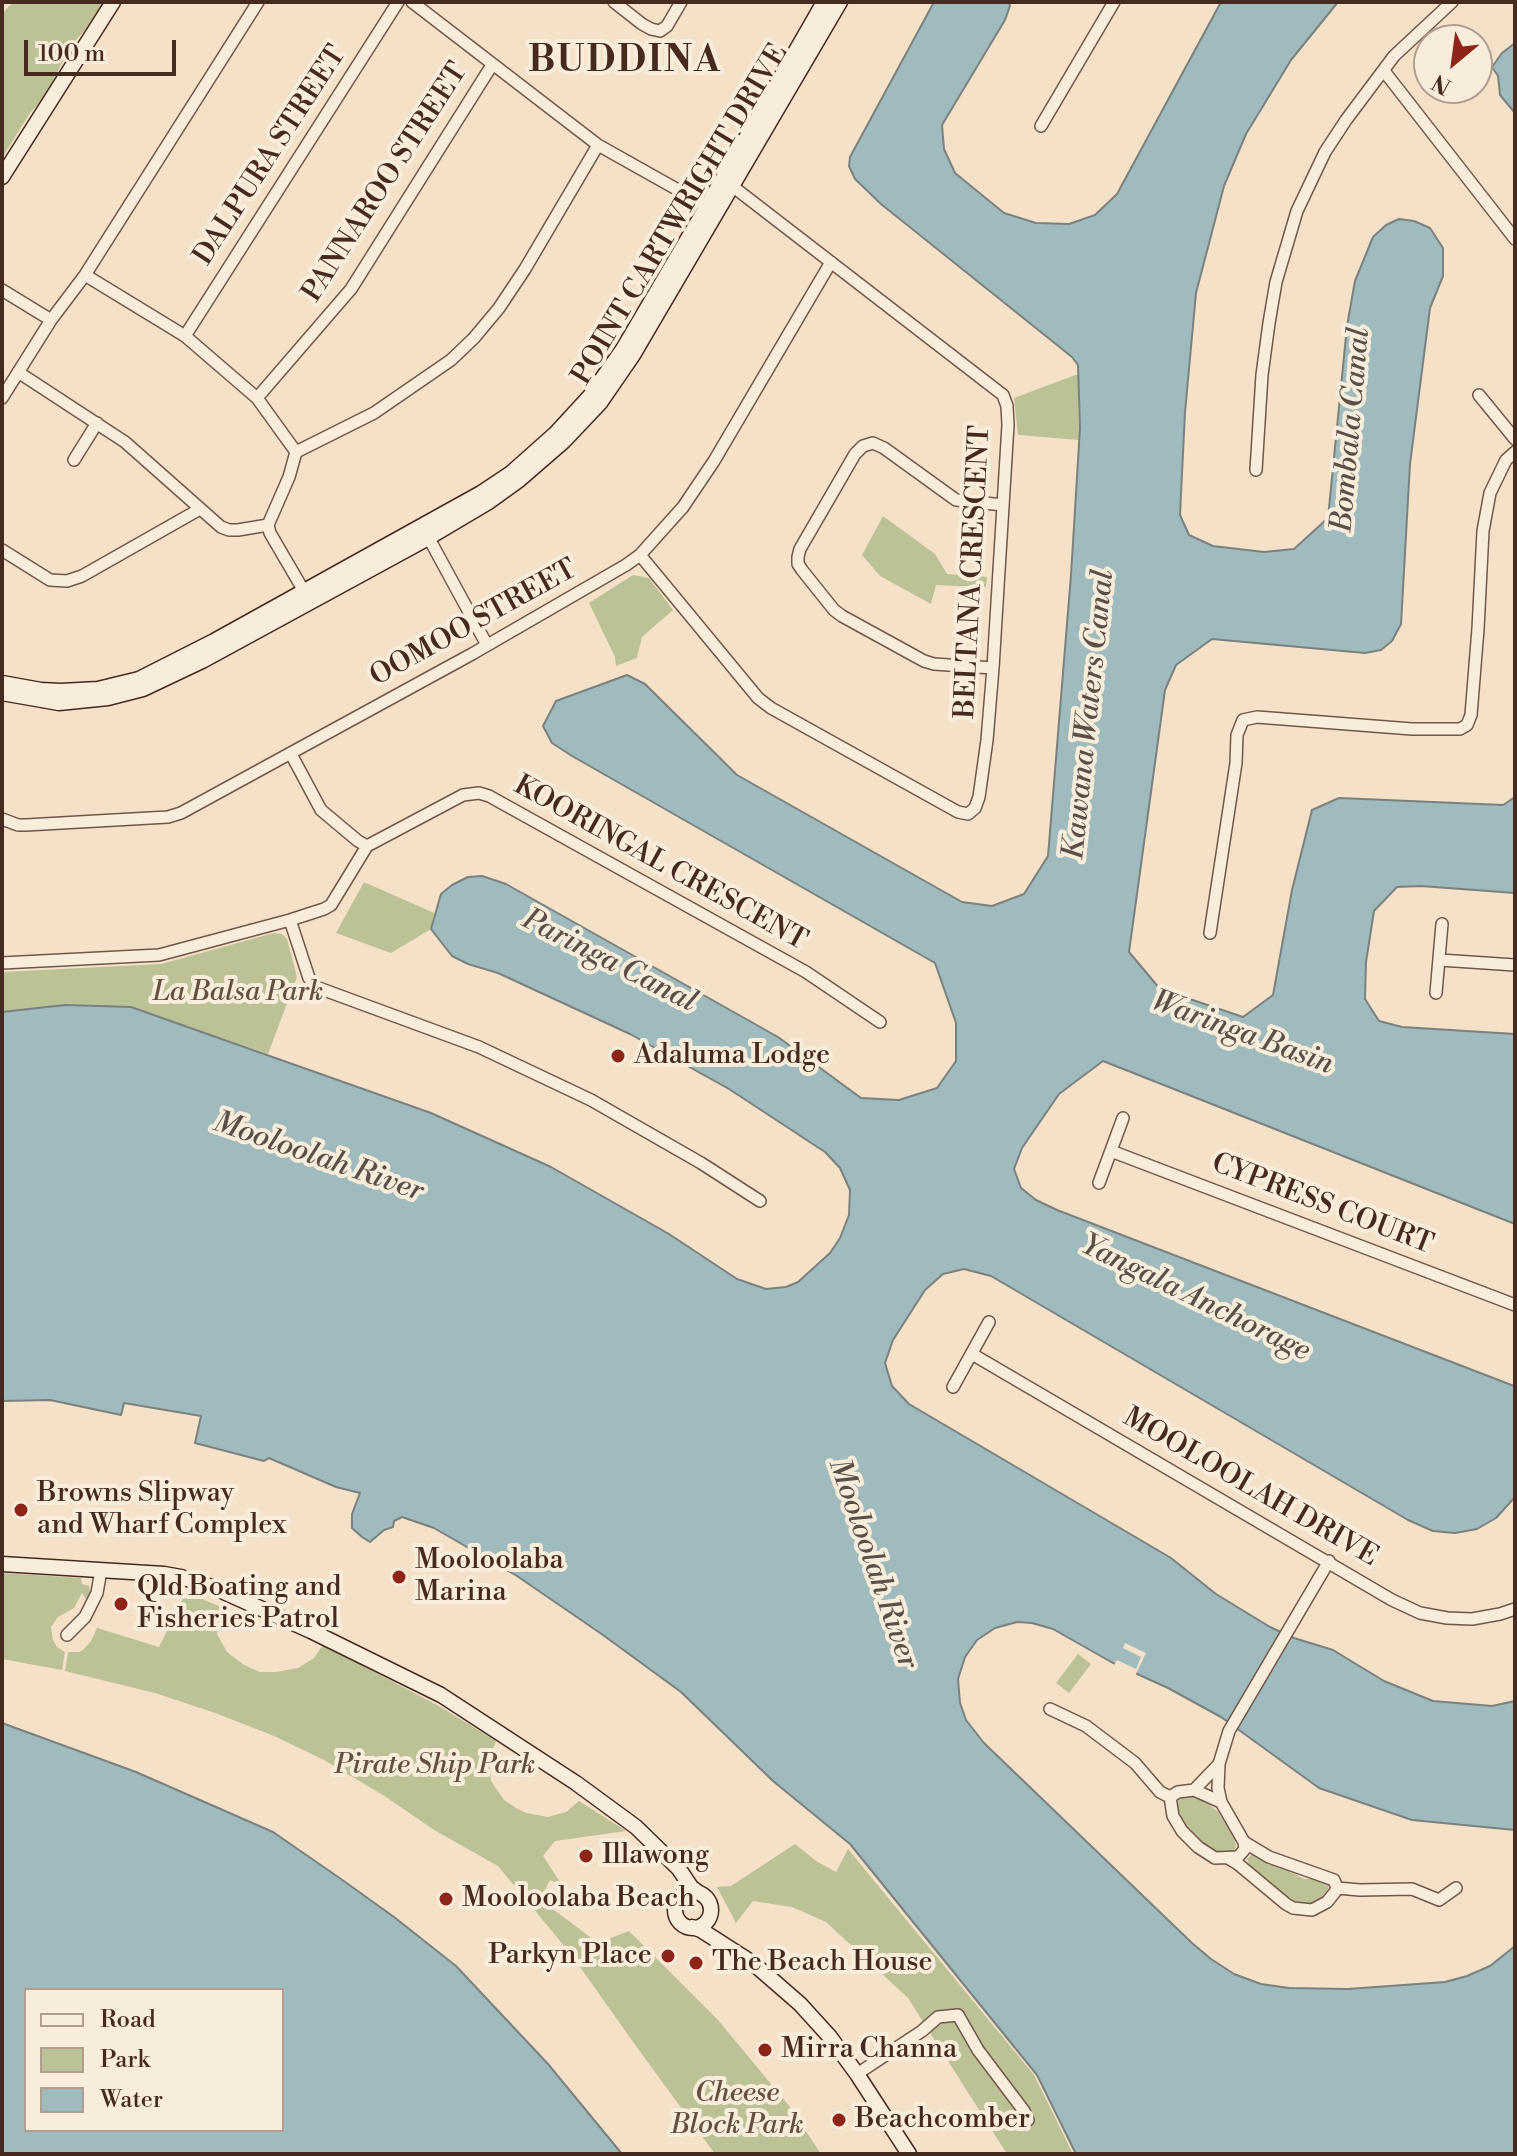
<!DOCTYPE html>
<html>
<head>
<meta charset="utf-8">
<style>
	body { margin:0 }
	#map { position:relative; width:1517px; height:2156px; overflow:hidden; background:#f4e1c7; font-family:"Libre Bodoni",serif }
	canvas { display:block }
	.frame { position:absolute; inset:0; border:4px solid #462a20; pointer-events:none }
	.legend { position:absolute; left:24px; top:1988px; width:260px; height:144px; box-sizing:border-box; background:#f8ecdb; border:2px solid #b19e90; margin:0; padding:10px 14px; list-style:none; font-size:24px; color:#462a20 }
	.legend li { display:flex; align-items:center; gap:16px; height:40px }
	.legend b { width:40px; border:2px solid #b19e90 }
	.north { position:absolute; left:1413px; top:24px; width:80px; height:80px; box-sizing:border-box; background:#f8ecdb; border:2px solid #b19e90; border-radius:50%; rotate:209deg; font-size:22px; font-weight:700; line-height:32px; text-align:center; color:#462a20 }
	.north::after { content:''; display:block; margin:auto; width:28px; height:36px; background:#8f2418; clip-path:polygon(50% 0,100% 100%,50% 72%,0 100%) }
	.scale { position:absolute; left:24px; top:40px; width:152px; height:36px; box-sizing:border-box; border:4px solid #462a20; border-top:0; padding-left:10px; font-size:24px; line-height:28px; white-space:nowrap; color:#462a20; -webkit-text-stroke:6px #f8ecdb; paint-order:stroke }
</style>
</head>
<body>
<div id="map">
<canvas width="1517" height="2156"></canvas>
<div class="frame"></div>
<ul class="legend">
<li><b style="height:10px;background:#f8ecdb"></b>Road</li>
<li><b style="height:22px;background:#bbc396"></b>Park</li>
<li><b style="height:22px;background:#9fbbbe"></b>Water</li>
</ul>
<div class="north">N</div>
<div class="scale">100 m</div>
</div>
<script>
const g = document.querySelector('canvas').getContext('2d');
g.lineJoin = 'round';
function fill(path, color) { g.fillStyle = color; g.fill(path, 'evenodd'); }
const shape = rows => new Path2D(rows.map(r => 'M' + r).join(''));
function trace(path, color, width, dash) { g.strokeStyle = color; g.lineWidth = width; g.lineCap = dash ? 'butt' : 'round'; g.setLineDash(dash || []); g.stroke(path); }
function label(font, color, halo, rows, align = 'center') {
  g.font = font + ' "Libre Bodoni",serif'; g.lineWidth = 8; g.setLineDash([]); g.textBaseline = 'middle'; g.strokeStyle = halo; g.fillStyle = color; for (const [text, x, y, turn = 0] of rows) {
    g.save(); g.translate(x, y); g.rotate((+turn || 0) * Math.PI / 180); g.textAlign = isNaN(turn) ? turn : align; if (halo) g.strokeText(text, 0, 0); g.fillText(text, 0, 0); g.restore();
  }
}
fill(shape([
	[13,2,106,2,98,15,69,48,47,94,30,113,2,158,2,14],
	[1078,374,1079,440,1018,435,1014,398],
	[883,516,935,554,947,574,987,577,986,587,936,585,931,604,880,576,862,555],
	[633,575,649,578,673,610,642,637,637,658,616,666,615,657,589,603],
	[364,882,434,913,431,929,391,953,336,933],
	[274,933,282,934,287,939,297,977,268,1054,131,1007,2,1012,2,972,161,964],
	[2,1573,81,1578,82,1584,89,1586,90,1591,87,1601,82,1593,74,1608,58,1617,51,1627,53,1640,57,1647,65,1652,62,1670,2,1659],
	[186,1592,221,1607,217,1634,227,1652,244,1665,260,1672,277,1672,298,1668,314,1658,323,1645,439,1706,496,1741,489,1760,491,1781,504,1800,516,1808,526,1813,548,1817,566,1812,579,1801,626,1831,555,1841,543,1856,562,1885,550,1880,544,1892,551,1897,546,1904,598,1943,629,1931,718,2020,790,2107,821,2154,715,2154,641,2053,570,1953,498,1866,434,1830,386,1797,324,1760,274,1736,218,1714,155,1693,65,1671,68,1652,79,1652,83,1650,91,1641,97,1628,159,1647],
	[1078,1654,1091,1664,1069,1693,1056,1683],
	[1182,1795,1195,1795,1203,1799,1218,1812,1234,1837,1236,1847,1233,1853,1223,1854,1211,1849,1199,1839,1183,1823,1177,1805,1178,1799],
	[795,1844,816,1861,836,1872,848,1849,1034,2075,1073,2154,1007,2154,908,1998,826,1922,792,1907,753,1901,736,1923,717,1887,731,1886],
	[1253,1853,1260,1856,1269,1865,1276,1864,1304,1879,1320,1879,1329,1885,1326,1896,1315,1904,1291,1901,1250,1866,1247,1859]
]), '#bbc396');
const water = shape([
	[934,2,1009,2,1010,6,1005,20,942,125,944,149,955,173,1004,213,1036,223,1069,224,1095,215,1117,194,1221,2,1338,2,1291,60,1246,134,1224,186,1196,293,1185,412,1180,515,1189,535,1213,546,1264,552,1294,549,1328,518,1347,326,1355,281,1373,237,1386,225,1399,219,1414,221,1430,228,1443,248,1443,276,1430,308,1410,464,1401,624,1392,641,1381,650,1365,653,1212,639,1176,665,1165,690,1129,952,1160,989,1243,1017,1273,995,1292,890,1312,810,1339,798,1503,805,1515,797,1515,893,1421,886,1397,887,1374,911,1366,962,1365,999,1379,1021,1402,1027,1515,1034,1515,1224,1103,1061,1059,1094,1022,1148,1014,1169,1021,1188,1036,1200,1057,1210,1514,1386,1515,1497,1496,1518,1477,1529,1455,1533,1433,1531,1408,1520,991,1276,964,1269,943,1274,925,1290,893,1340,885,1363,892,1386,909,1404,1171,1558,1216,1594,1270,1627,1294,1638,1333,1650,1384,1681,1433,1701,1492,1706,1515,1701,1515,1830,1412,1820,1319,1788,1221,1717,1168,1688,1113,1663,1053,1629,1032,1623,1017,1622,995,1628,977,1640,965,1657,958,1679,960,1703,966,1720,984,1743,1192,1943,1211,1959,1234,1974,1261,1984,1289,1988,1348,1989,1445,1982,1467,1976,1490,1966,1515,1946,1515,2154,1076,2154,1037,2075,850,1844,773,1781,681,1692,603,1635,517,1576,434,1528,402,1517,394,1521,393,1527,384,1530,370,1542,362,1537,352,1528,352,1514,360,1493,336,1487,269,1458,264,1461,195,1443,201,1416,124,1403,121,1415,50,1400,2,1401,2,1012,65,1005,131,1007,431,1113,551,1167,669,1234,737,1279,766,1289,786,1287,798,1282,830,1253,840,1238,849,1215,850,1190,840,1168,825,1152,729,1089,630,1034,498,973,468,964,452,956,431,929,441,894,452,885,468,877,482,876,506,884,778,1037,861,1098,899,1100,937,1088,956,1061,956,1023,935,963,572,756,552,743,543,726,556,701,627,675,645,684,737,775,962,902,992,906,1024,894,1048,856,1071,575,1080,428,1078,365,1072,357,881,204,855,179,849,166,850,157,934,2],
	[1515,43,1515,113,1500,95,1498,76,1492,67,1502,53,1515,43],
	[2,1723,136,1772,273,1832,341,1879,394,1917,456,1966,548,2064,622,2154,2,2154,2,1723],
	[26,1990,282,1990,282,2130,26,2130,26,1990]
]);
fill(water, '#9fbbbe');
trace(water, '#7b817f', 2);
fill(shape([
	[1125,1643,1146,1653,1135,1676,1114,1665,1117,1660,1136,1669,1141,1657,1123,1648]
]), '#f4e1c7');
const street = shape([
	[412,2,598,145,712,209],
	[614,2,642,24,651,29,660,31,667,26,681,2],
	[1384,71,1515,239],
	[1041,126,1114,2],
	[85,275,185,336,257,398,296,452,289,477,268,525],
	[2,290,51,320],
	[185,336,398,2],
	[18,372,125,442,221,527,229,530,238,530,268,525],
	[1479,395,1515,439],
	[2,398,51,320,85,275,258,2],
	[257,398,351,289,492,65],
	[296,452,374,413,451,360,474,338,499,308,525,269,598,145],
	[74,460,97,423],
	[1256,470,1262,375,1269,323,1276,282,1297,211,1325,152,1346,120,1394,56,1452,2],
	[268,525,270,533,308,598],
	[426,533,487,645],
	[2,550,50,580,67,581,82,576,200,509],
	[640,555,758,698,771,708,958,812,968,814,975,808,979,797,987,740,993,668,1008,425,1007,406,1003,395,727,182],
	[993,668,934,664,924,661,842,616,834,610,802,570,798,564,798,557,800,549,855,454,863,446,873,443,884,448,956,500,1003,505],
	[291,754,321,810,358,841,367,846],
	[2,819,18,825,26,825,168,817,181,813,472,654,626,565,640,555,683,507,714,461,831,262],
	[367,846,463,795,479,793,489,796,806,972,880,1022],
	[290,920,309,978,316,987,479,1047,591,1100,701,1163,760,1201],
	[1210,933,1236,763,1237,735,1243,720,1257,717,1412,729,1460,729,1467,725,1471,715,1478,629,1483,531,1490,493,1506,460,1515,452],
	[1440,960,1515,965],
	[2,963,159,955,290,920,324,909,331,905,367,846],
	[1436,993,1442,924],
	[1111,1151,1515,1305],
	[1099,1183,1123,1118],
	[972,1354,1392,1600,1420,1613,1447,1618,1472,1619,1500,1614,1515,1609],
	[953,1387,989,1322],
	[1329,1561,1229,1731,1219,1764,1218,1788,1221,1802,1244,1842,1269,1857,1334,1880,1337,1888,1360,1890,1412,1889,1439,1900,1456,1888],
	[67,1635,85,1617,97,1593,101,1570],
	[1050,1709,1086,1726,1135,1763,1160,1792,1170,1797],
	[1194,1790,1221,1802],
	[1170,1797,1173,1816,1182,1831,1198,1847,1215,1858,1238,1857,1245,1849,1244,1842],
	[1170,1797,1178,1792,1194,1790,1219,1764],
	[1228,1858,1238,1864,1286,1904,1293,1908,1312,1910,1327,1902,1335,1892,1337,1888],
	[857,2074,922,2031,938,2017,958,2015,978,2050,1024,2111,1028,2120]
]);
const secondary = shape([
	[2,177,113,2],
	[2,683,41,690,61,691,98,689,139,679,214,641,481,493,511,473,556,433,590,396,623,349,707,206,824,2],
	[2,693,59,703,108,698,143,689,202,661,428,538,487,503,519,480,564,441,600,403,633,355,840,2],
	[2,1564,164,1574,181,1577,215,1588,311,1631,441,1695,576,1783,636,1827,679,1869,691,1887,699,1893],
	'675 1910a18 18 0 1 1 36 0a18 18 0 1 1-36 0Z',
	[692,1927,701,1930,754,1964,800,2004,830,2037,857,2074,909,2154]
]);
trace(street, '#72584a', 14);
trace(secondary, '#462a20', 17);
trace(street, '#f8ecdb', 11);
trace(secondary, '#f8ecdb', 14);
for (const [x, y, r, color] of [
	[618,1056,8,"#8f2418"],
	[21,1510,8,"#8f2418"],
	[399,1577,8,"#8f2418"],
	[121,1604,8,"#8f2418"],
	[586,1856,8,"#8f2418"],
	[446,1899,8,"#8f2418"],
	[668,1956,8,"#8f2418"],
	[696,1963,8,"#8f2418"],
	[765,2050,8,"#8f2418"],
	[839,2120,8,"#8f2418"]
]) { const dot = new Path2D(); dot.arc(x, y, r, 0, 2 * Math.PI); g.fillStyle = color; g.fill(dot); trace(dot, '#f8ecdb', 3); }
label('28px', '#462a20', '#f8ecdb', [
	["DALPURA STREET",271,156,-57],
	["PANNAROO STREET",386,183,-57],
	["POINT CARTWRIGHT DRIVE",681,215,-59],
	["BELTANA CRESCENT",974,572,-87],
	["OOMOO STREET",474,624,-29],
	["KOORINGAL CRESCENT",660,864,29],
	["CYPRESS COURT",1322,1205,21],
	["MOOLOOLAH DRIVE",1250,1488,30]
]);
label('italic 28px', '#63503e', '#f8ecdb', [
	["La Balsa Park",238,993],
	["Pirate Ship Park",435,1766],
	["Cheese",737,2094],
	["Block Park",737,2126]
]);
label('28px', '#462a20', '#f8ecdb', [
	["Adaluma Lodge",634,1056],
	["Browns Slipway",37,1494],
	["and Wharf Complex",37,1526],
	["Mooloolaba",415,1561],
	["Marina",415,1593],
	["Qld Boating and",137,1588],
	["Fisheries Patrol",137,1620],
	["Illawong",602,1856],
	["Mooloolaba Beach",462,1899],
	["Parkyn Place",652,1956,"right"],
	["The Beach House",712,1963],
	["Mirra Channa",781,2050],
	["Beachcomber",855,2120]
], 'left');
label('italic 30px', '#5c4e48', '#f8ecdb', [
	["Bombala Canal",1352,430,-85],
	["Kawana Waters Canal",1090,715,-84],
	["Paringa Canal",609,962,27],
	["Waringa Basin",1242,1034,20],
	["Mooloolah River",318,1158,19],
	["Yangala Anchorage",1195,1299,26],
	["Mooloolah River",872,1564,71]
]);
g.letterSpacing = '2px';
label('bold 36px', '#462a20', '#f8ecdb', [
	["BUDDINA",625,62]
]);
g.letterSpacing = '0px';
</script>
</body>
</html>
